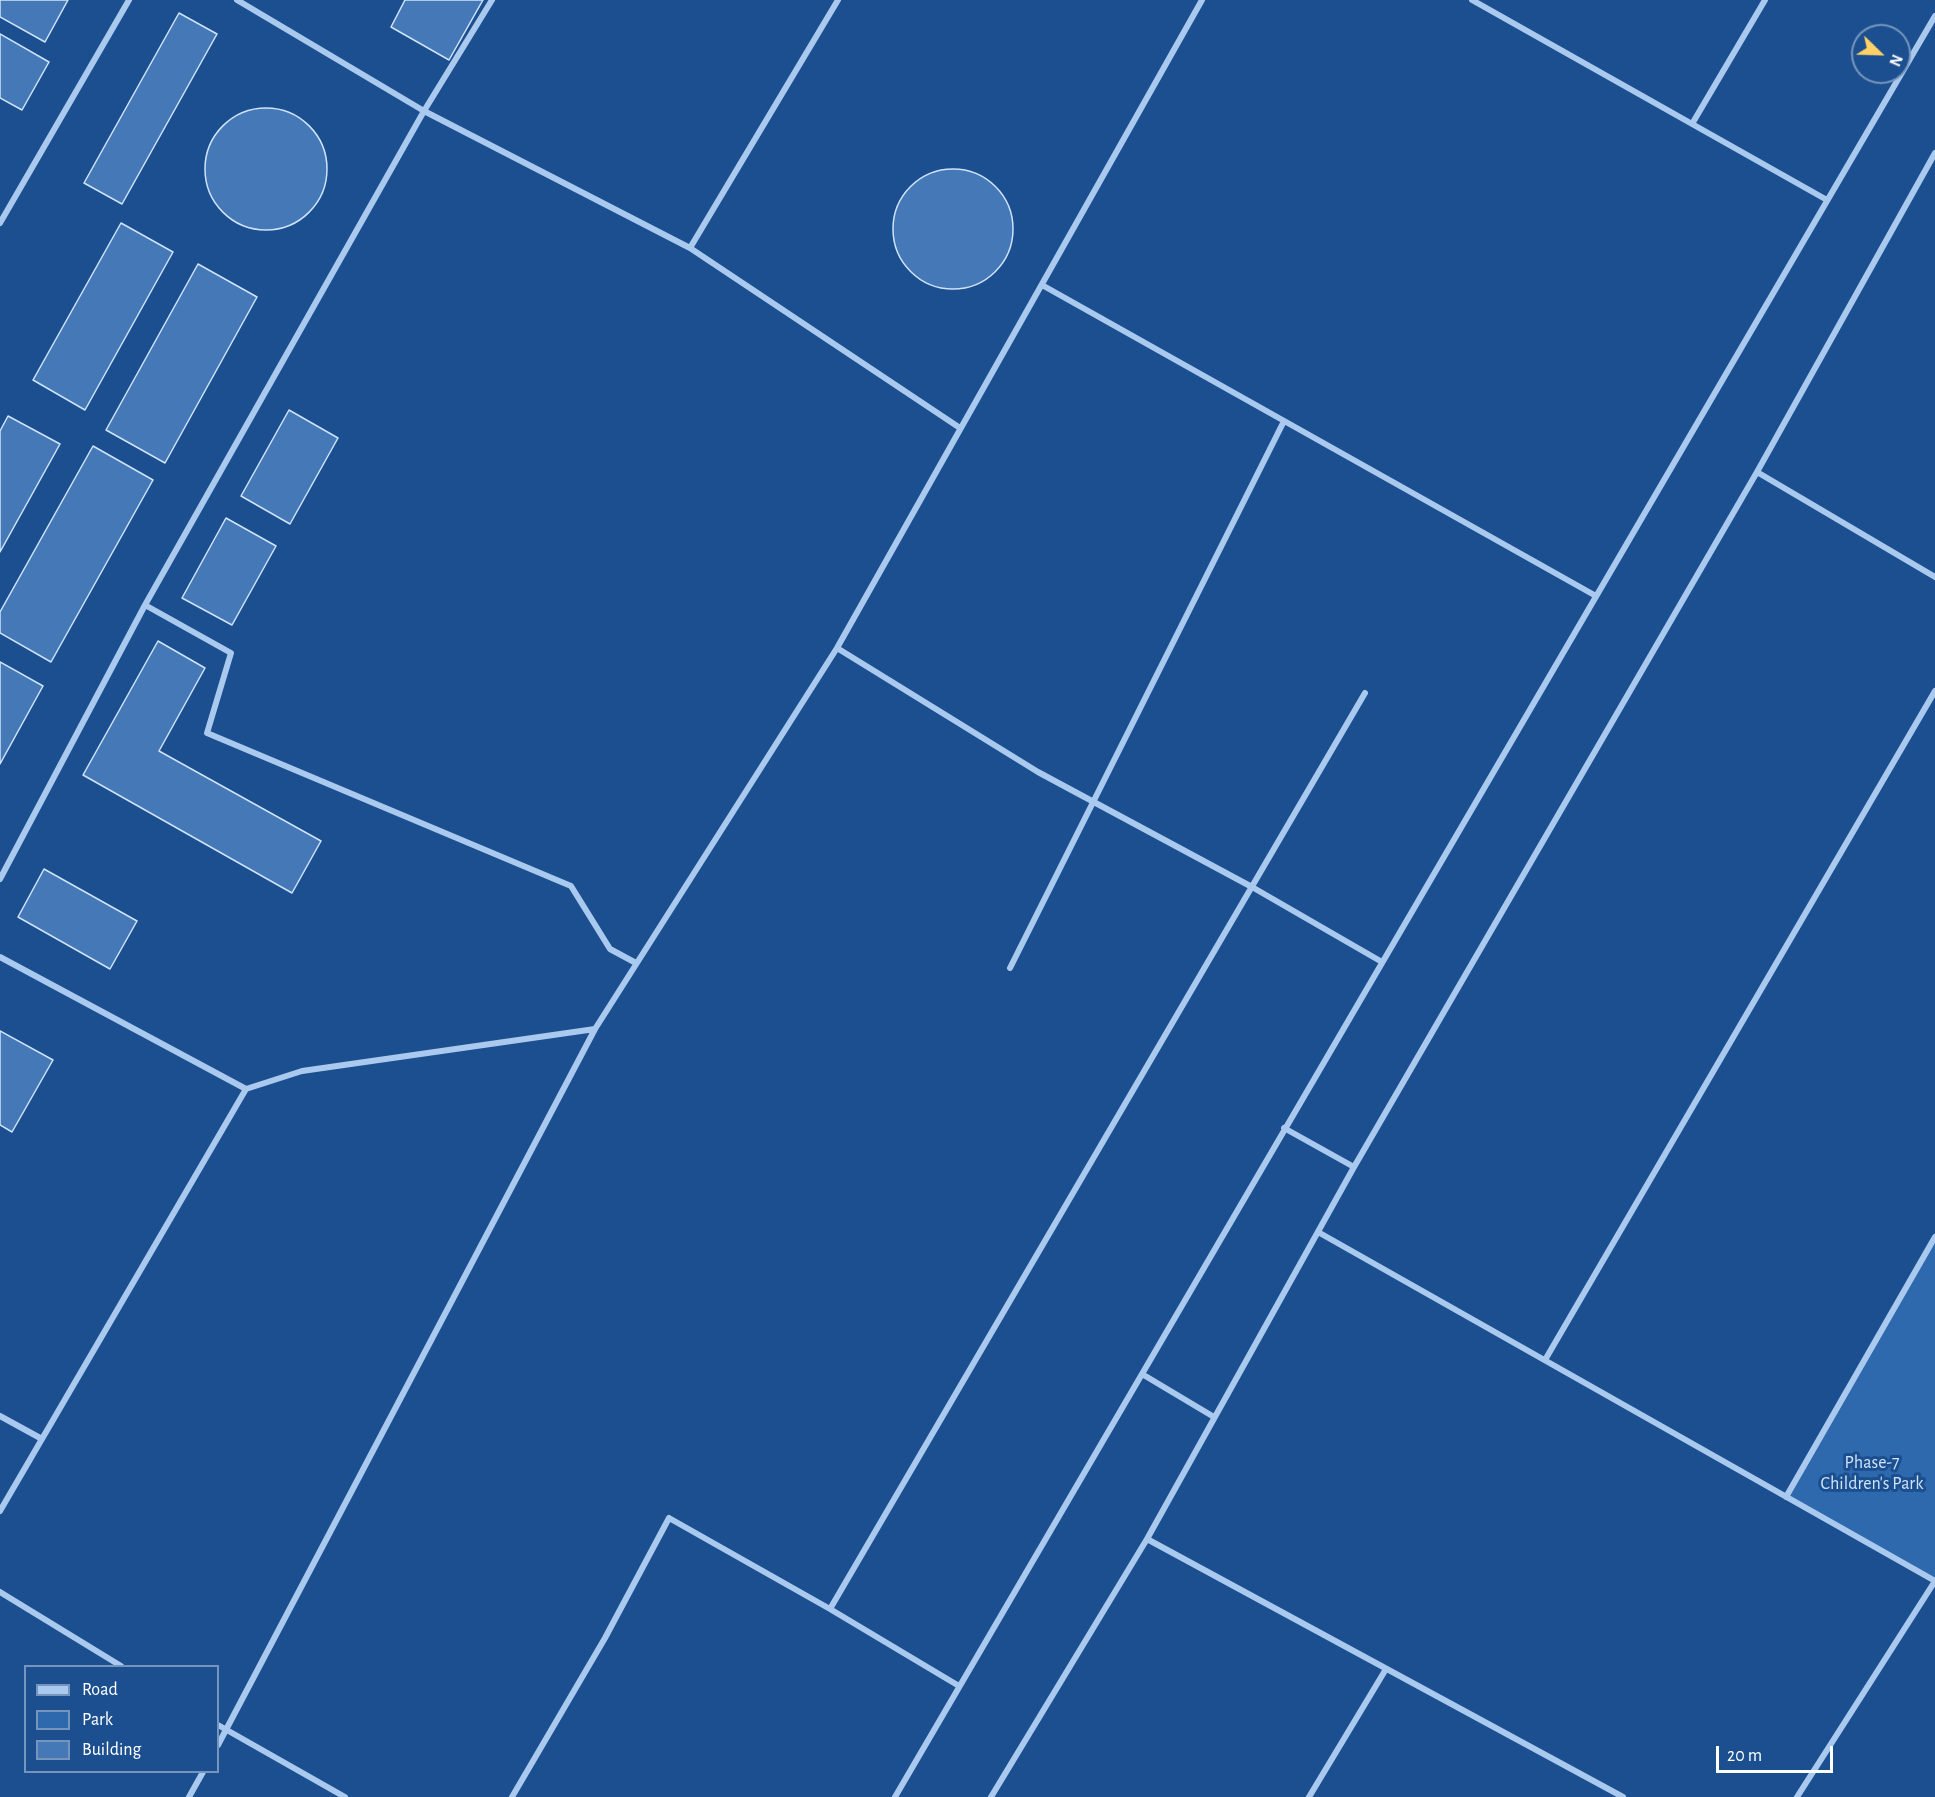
<!DOCTYPE html>
<html>
<head>
<meta charset="utf-8">
<style>
	body { margin:0 }
	#map { position:relative; width:1935px; height:1797px; overflow:hidden; background:#1b4f8f; font-family:"Alegreya Sans",sans-serif }
	canvas { display:block }
	.legend { position:absolute; left:24px; top:1665px; width:195px; height:108px; box-sizing:border-box; background:#1b4f8f; border:2px solid #7695bc; margin:0; padding:8px 10px; list-style:none; font-size:18px; color:#fff }
	.legend li { display:flex; align-items:center; gap:12px; height:30px }
	.legend b { width:30px; border:2px solid #7695bc }
	.north { position:absolute; left:1851px; top:24px; width:60px; height:60px; box-sizing:border-box; background:#1b4f8f; border:2px solid #7695bc; border-radius:50%; rotate:113deg; font-size:16px; font-weight:700; line-height:24px; text-align:center; color:#fff }
	.north::after { content:''; display:block; margin:auto; width:21px; height:27px; background:#ffd166; clip-path:polygon(50% 0,100% 100%,50% 72%,0 100%) }
	.scale { position:absolute; left:1716px; top:1746px; width:117px; height:27px; box-sizing:border-box; border:3px solid #fff; border-top:0; padding-left:8px; font-size:18px; line-height:21px; white-space:nowrap; color:#fff; -webkit-text-stroke:4px #1b4f8f; paint-order:stroke }
</style>
</head>
<body>
<div id="map">
<canvas width="1935" height="1797"></canvas>
<ul class="legend">
<li><b style="height:8px;background:#a9c9ee"></b>Road</li>
<li><b style="height:16px;background:#2e69ad"></b>Park</li>
<li><b style="height:16px;background:#4478b7"></b>Building</li>
</ul>
<div class="north">N</div>
<div class="scale">20 m</div>
</div>
<script>
const g = document.querySelector('canvas').getContext('2d');
g.lineJoin = 'round';
function fill(path, color) { g.fillStyle = color; g.fill(path, 'evenodd'); }
const shape = rows => new Path2D(rows.map(r => 'M' + r).join(''));
function trace(path, color, width, dash) { g.strokeStyle = color; g.lineWidth = width; g.lineCap = dash ? 'butt' : 'round'; g.setLineDash(dash || []); g.stroke(path); }
function label(font, color, halo, rows, align = 'center') {
  g.font = font + ' "Alegreya Sans",sans-serif'; g.lineWidth = 6; g.setLineDash([]); g.textBaseline = 'middle'; g.strokeStyle = halo; g.fillStyle = color; for (const [text, x, y, turn = 0] of rows) {
    g.save(); g.translate(x, y); g.rotate((+turn || 0) * Math.PI / 180); g.textAlign = isNaN(turn) ? turn : align; if (halo) g.strokeText(text, 0, 0); g.fillText(text, 0, 0); g.restore();
  }
}
fill(shape([
	[1935,1237,1935,1581,1786,1497]
]), '#2e69ad');
const building = shape([
	[0,0,68,0,45,42,0,17,0,0],
	[405,0,483,0,449,60,391,27,405,0],
	[179,13,217,34,122,204,84,183,179,13],
	[0,34,49,62,22,110,0,98,0,34],
	'205 169a61 61 0 1 1 122 0a61 61 0 1 1-122 0Z',
	'893 229a60 60 0 1 1 120 0a60 60 0 1 1-120 0Z',
	[121,223,173,252,85,410,33,380,121,223],
	[198,264,257,297,165,463,106,430,198,264],
	[289,410,338,438,290,524,241,496,289,410],
	[8,416,60,444,0,552,0,431,8,416],
	[93,446,153,480,51,662,0,633,0,612,93,446],
	[226,518,276,546,232,625,182,598,226,518],
	[158,641,205,668,159,751,321,841,292,893,83,775,158,641],
	[0,662,43,686,0,764,0,662],
	[44,869,137,921,110,969,18,917,44,869],
	[0,1031,53,1060,12,1132,0,1125,0,1031]
]);
fill(building, '#4478b7');
trace(building, '#cfe3fa', 1.5);
trace(shape([
	[237,0,424,111,690,248,960,428],
	[492,0,424,111,145,605,231,653,207,733,571,886,610,949,636,963],
	[1472,0,1827,200],
	[1692,124,1765,0],
	[0,223,129,0],
	[690,248,838,0],
	[1042,285,1596,596],
	[1757,472,1935,577],
	[837,648,1038,772,1252,887,1382,962],
	[0,879,145,605],
	[0,957,246,1089],
	[1010,968,1284,421],
	[1284,1128,1354,1167],
	[1318,1232,1935,1581],
	[1545,1360,1935,691],
	[1142,1374,1214,1417],
	[0,1416,42,1439],
	[1786,1497,1935,1237],
	[0,1511,246,1089,302,1071,595,1029],
	[1147,1539,1623,1797],
	[0,1592,121,1666],
	[830,1609,1365,693],
	[218,1725,345,1797],
	[218,1745,595,1029,837,648,1202,0],
	[189,1797,203,1772],
	[512,1797,605,1638,669,1518,830,1609,959,1686],
	[895,1797,1935,16],
	[991,1797,1147,1539,1354,1167,1757,472,1935,153],
	[1309,1797,1386,1669],
	[1797,1797,1935,1581]
]), '#a9c9ee', 6);
label('18px', '#cfe3fa', '#1b4f8f', [
	["Phase-7",1872,1463],
	["Children's Park",1872,1484]
]);
</script>
</body>
</html>
